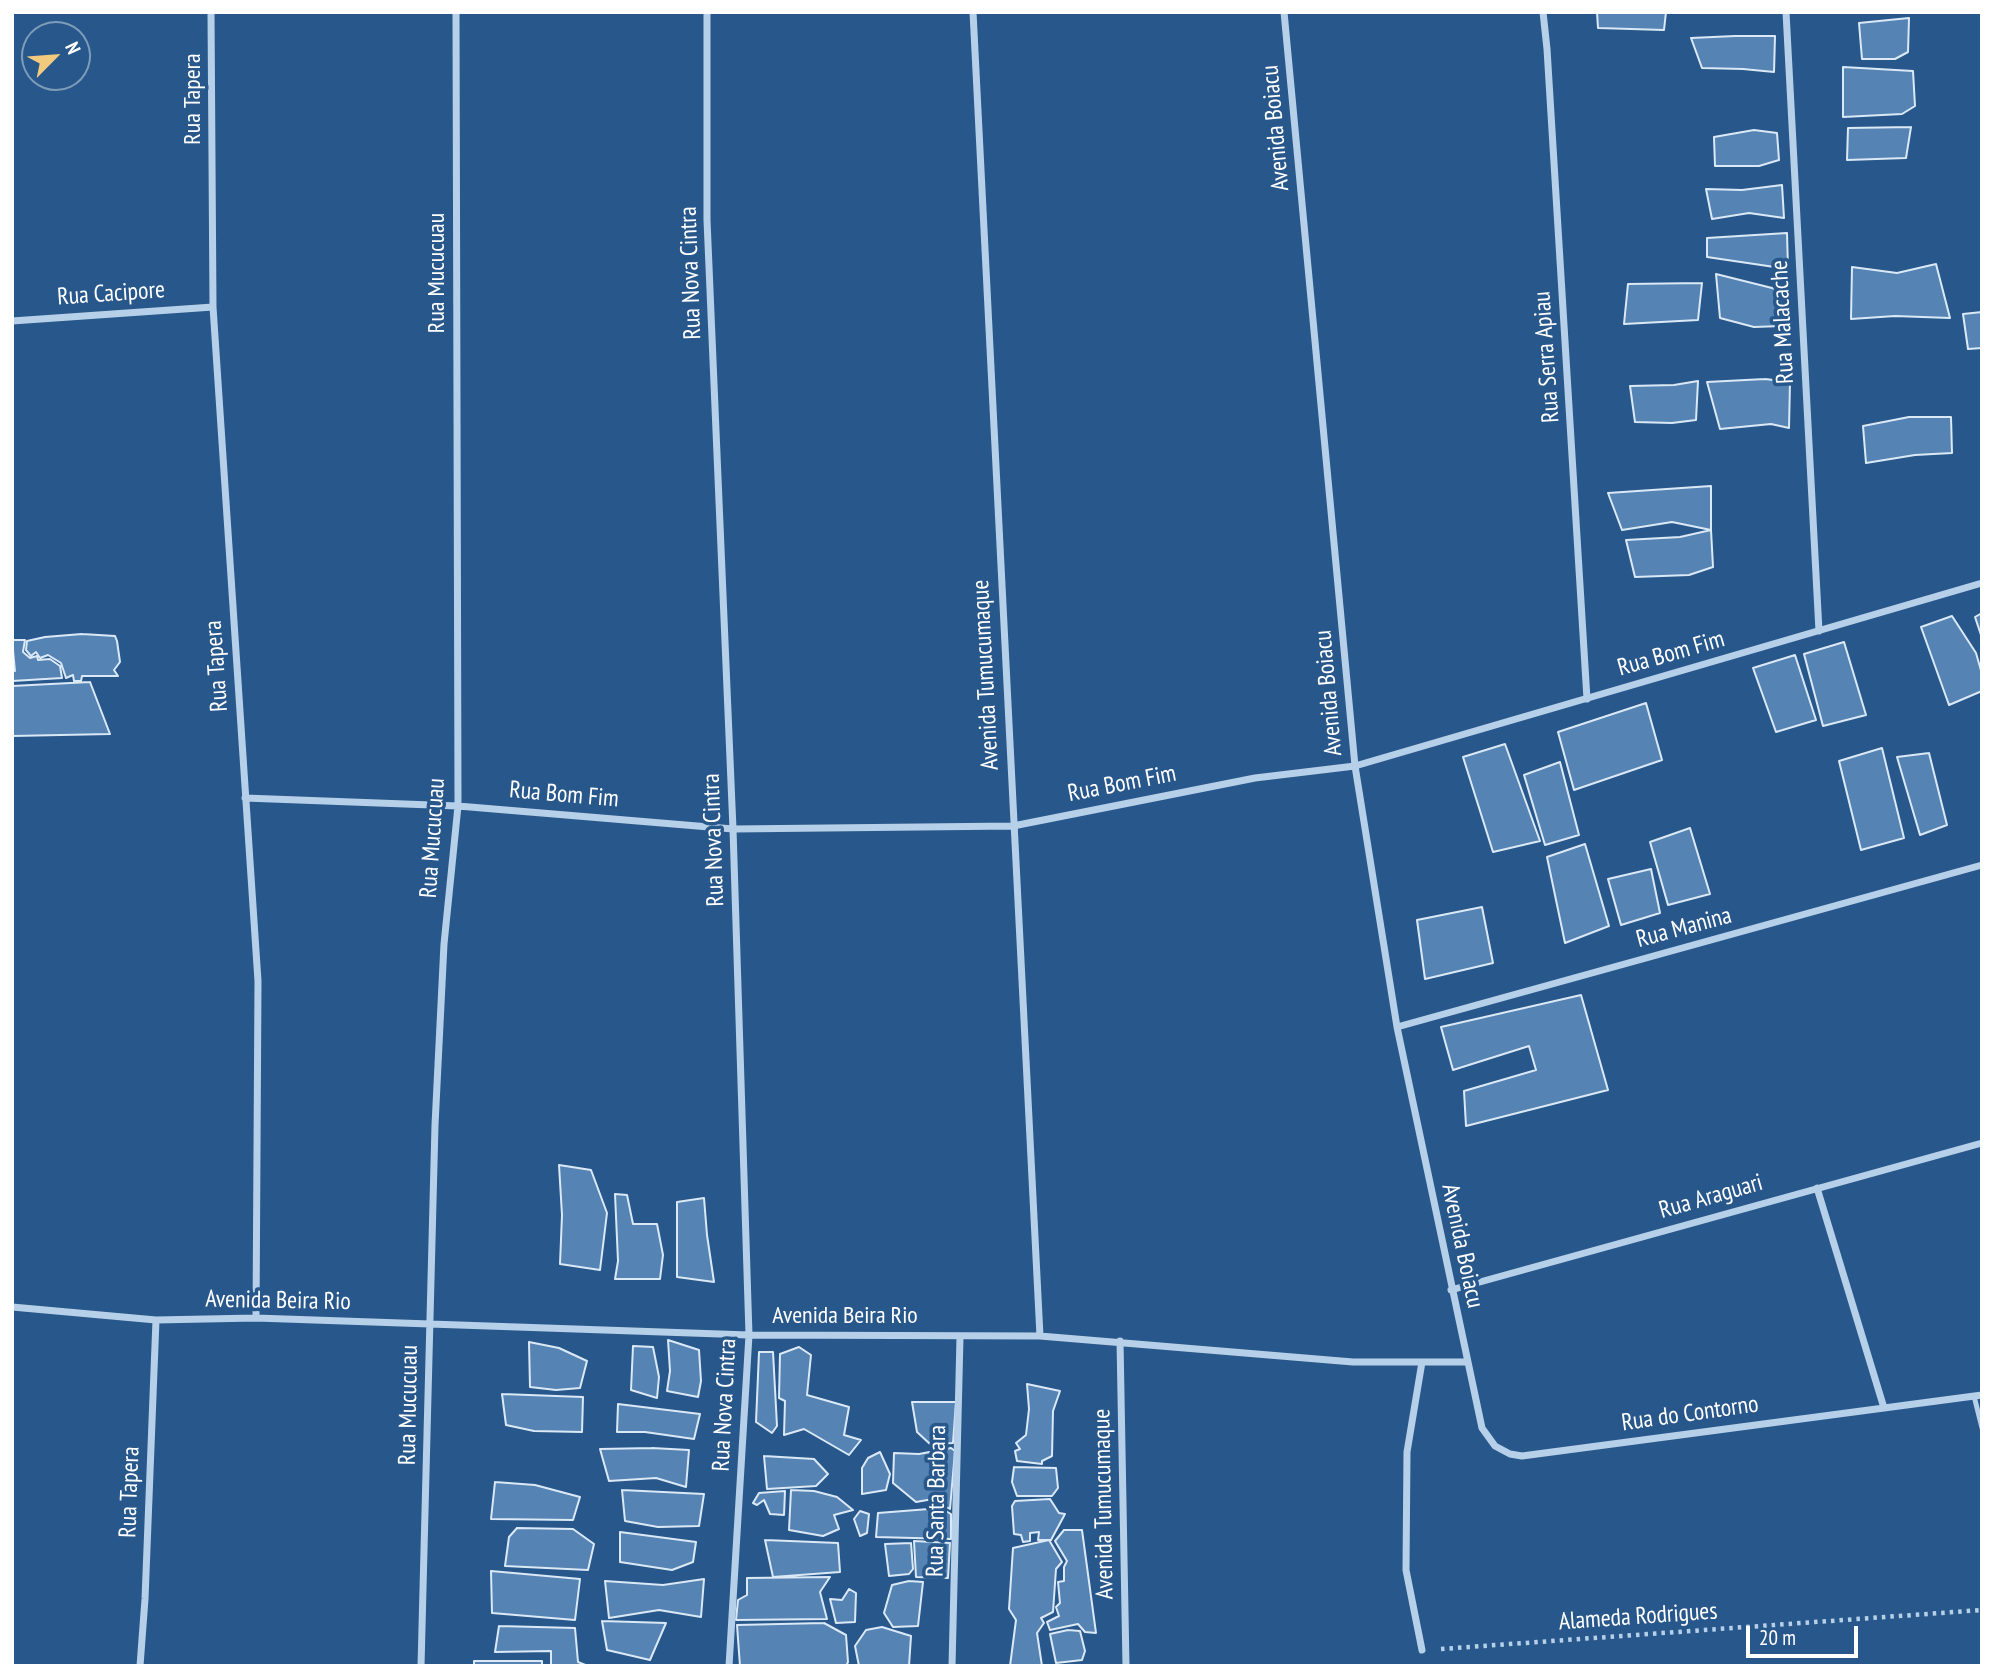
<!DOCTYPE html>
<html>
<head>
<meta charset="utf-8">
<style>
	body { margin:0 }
	#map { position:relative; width:1994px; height:1678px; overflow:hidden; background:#28588b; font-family:"PT Sans Narrow",sans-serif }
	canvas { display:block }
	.frame { position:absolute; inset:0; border:14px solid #fff; pointer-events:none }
	.north { position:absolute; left:21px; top:21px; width:70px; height:70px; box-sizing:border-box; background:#28588b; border:2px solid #7e9bb9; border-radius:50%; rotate:65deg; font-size:19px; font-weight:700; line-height:28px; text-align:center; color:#fff }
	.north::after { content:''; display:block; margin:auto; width:24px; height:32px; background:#f1ca7d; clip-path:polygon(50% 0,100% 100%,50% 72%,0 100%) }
	.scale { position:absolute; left:1746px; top:1626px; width:112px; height:32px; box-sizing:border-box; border:4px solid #fff; border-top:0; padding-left:9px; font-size:21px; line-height:24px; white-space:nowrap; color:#fff; -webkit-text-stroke:5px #28588b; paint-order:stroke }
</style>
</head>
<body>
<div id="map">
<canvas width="1994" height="1678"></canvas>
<div class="frame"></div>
<div class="north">N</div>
<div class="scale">20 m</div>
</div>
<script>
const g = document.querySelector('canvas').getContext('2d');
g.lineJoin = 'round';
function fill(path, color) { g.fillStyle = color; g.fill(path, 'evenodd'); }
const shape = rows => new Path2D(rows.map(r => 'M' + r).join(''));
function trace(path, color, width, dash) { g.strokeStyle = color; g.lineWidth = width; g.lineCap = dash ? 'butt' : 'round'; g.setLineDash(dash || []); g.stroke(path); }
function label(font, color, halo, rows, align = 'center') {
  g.font = font + ' "PT Sans Narrow",sans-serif'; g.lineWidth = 7; g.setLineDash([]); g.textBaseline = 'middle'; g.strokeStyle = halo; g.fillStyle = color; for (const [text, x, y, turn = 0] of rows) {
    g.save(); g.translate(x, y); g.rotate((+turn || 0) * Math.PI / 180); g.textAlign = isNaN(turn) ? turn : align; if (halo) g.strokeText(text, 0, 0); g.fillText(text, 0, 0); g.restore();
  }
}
const building = shape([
	[1597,12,1666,12,1664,30,1598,28,1597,12],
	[1909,18,1908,52,1895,59,1862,59,1859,23,1909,18],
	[1735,36,1775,36,1774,72,1743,69,1702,68,1691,38,1735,36],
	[1843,67,1913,71,1915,106,1902,114,1843,117,1843,67],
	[1911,127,1906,158,1847,160,1848,128,1911,127],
	[1754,130,1777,133,1779,160,1759,166,1715,166,1714,137,1754,130],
	[1782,185,1784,218,1749,213,1712,219,1706,189,1742,190,1782,185],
	[1787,233,1788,269,1707,257,1707,238,1787,233],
	[1936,264,1950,318,1895,316,1851,319,1852,267,1897,273,1936,264],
	[1716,274,1780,290,1782,326,1754,327,1720,318,1716,274],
	[1702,283,1698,320,1624,324,1628,284,1702,283],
	[1982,312,1982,348,1968,349,1963,314,1982,312],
	[1765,379,1790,382,1789,428,1771,424,1720,429,1707,382,1765,379],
	[1698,381,1696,420,1672,423,1635,422,1630,386,1674,385,1698,381],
	[1909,417,1951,417,1952,453,1915,455,1866,463,1863,426,1909,417],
	[1711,486,1711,530,1672,522,1622,530,1608,493,1711,486],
	[1711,530,1713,567,1689,575,1635,577,1626,540,1680,537,1711,530],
	[1982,613,1982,638,1975,617,1982,613],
	[1952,616,1976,653,1982,674,1982,691,1949,705,1921,627,1952,616],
	[82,634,115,636,117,641,120,662,114,670,118,676,82,676,81,681,74,681,73,675,66,678,61,663,48,655,40,658,36,652,31,656,26,650,27,641,45,637,82,634],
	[12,640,25,640,23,652,30,658,37,656,38,660,50,659,60,666,62,678,12,681,12,671,15,671,12,640],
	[1844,642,1866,715,1823,726,1804,654,1844,642],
	[1795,655,1816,720,1776,732,1753,668,1795,655],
	[90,682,110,734,12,736,12,686,90,682],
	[1646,703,1662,760,1574,790,1558,732,1646,703],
	[1505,744,1540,841,1493,852,1463,757,1505,744],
	[1882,748,1904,838,1861,850,1839,761,1882,748],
	[1929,753,1947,825,1920,835,1897,757,1929,753],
	[1560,762,1579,835,1545,845,1524,775,1560,762],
	[1690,828,1710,894,1668,905,1650,842,1690,828],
	[1585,844,1609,926,1565,943,1547,857,1585,844],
	[1651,869,1660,913,1621,925,1608,879,1651,869],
	[1482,907,1493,963,1425,979,1417,920,1482,907],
	[1581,995,1608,1090,1466,1126,1464,1091,1536,1070,1529,1046,1453,1070,1441,1027,1581,995],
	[559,1165,591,1170,607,1213,600,1270,560,1264,562,1215,559,1165],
	[615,1194,627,1195,633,1224,657,1224,663,1255,660,1279,615,1279,618,1261,615,1194],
	[704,1198,707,1235,714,1282,677,1277,677,1202,704,1198],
	[668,1340,699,1350,701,1381,698,1397,667,1391,670,1371,668,1340],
	[529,1342,559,1348,587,1361,580,1388,556,1390,530,1387,529,1342],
	[633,1346,653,1347,659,1377,657,1398,631,1390,633,1346],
	[799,1347,811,1355,807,1395,849,1407,844,1435,861,1440,849,1455,804,1429,784,1435,785,1401,779,1398,780,1354,799,1347],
	[759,1352,773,1352,777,1426,772,1433,756,1422,759,1352],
	[1027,1384,1060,1391,1053,1411,1052,1456,1042,1461,1042,1464,1017,1461,1015,1451,1020,1449,1016,1443,1026,1435,1029,1409,1027,1384],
	[502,1394,583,1397,582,1432,534,1431,506,1425,502,1394],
	[912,1402,956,1402,953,1443,930,1444,917,1432,912,1402],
	[618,1404,700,1414,694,1439,645,1432,617,1432,618,1404],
	[652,1448,689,1450,686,1487,656,1478,609,1481,600,1449,652,1448],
	[951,1448,955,1451,950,1509,933,1499,916,1502,893,1483,894,1453,919,1454,951,1448],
	[880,1452,890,1474,886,1490,862,1494,862,1468,868,1458,880,1452],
	[764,1456,814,1459,828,1474,816,1486,767,1489,764,1456],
	[1014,1467,1056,1468,1058,1488,1052,1496,1017,1496,1012,1482,1014,1467],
	[495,1482,535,1485,580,1497,573,1520,491,1519,495,1482],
	[622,1490,704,1494,699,1526,658,1527,625,1521,622,1490],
	[791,1490,814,1491,837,1497,853,1510,834,1515,839,1529,823,1536,789,1530,791,1490],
	[785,1491,784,1515,770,1514,764,1500,757,1505,753,1503,759,1493,785,1491],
	[1050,1499,1059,1513,1065,1514,1051,1540,1038,1540,1039,1532,1030,1533,1030,1541,1023,1542,1021,1535,1014,1534,1012,1506,1015,1501,1050,1499],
	[929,1509,944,1510,951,1514,951,1539,876,1537,878,1513,929,1509],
	[860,1511,869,1514,867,1533,860,1536,854,1519,860,1511],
	[517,1528,573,1529,594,1544,588,1570,505,1566,509,1537,517,1528],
	[1064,1530,1082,1530,1096,1633,1085,1632,1078,1624,1050,1630,1047,1622,1059,1616,1056,1607,1060,1603,1058,1582,1064,1581,1064,1567,1067,1561,1055,1541,1064,1530],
	[620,1532,696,1542,693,1562,672,1570,620,1562,620,1532],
	[765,1540,838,1543,840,1572,773,1577,765,1540],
	[1049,1540,1062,1562,1056,1569,1053,1612,1041,1618,1044,1623,1037,1633,1042,1666,1010,1666,1016,1620,1009,1609,1013,1548,1049,1540],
	[914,1541,950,1543,948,1578,916,1577,914,1541],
	[911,1543,913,1569,909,1574,889,1576,885,1544,911,1543],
	[491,1571,580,1579,575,1620,492,1613,491,1571],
	[830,1577,820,1592,827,1619,736,1620,738,1600,747,1595,747,1578,830,1577],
	[704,1579,701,1617,659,1610,609,1618,605,1581,663,1585,704,1579],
	[909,1581,923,1582,918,1626,893,1627,884,1613,892,1585,909,1581],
	[849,1589,856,1593,855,1622,836,1623,830,1599,842,1600,849,1589],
	[602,1621,666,1623,650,1660,607,1650,602,1621],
	[824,1623,846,1635,848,1662,846,1666,740,1666,737,1625,824,1623],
	[499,1626,575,1628,578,1662,588,1666,551,1666,551,1651,495,1652,499,1626],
	[882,1627,911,1636,909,1666,859,1666,855,1646,866,1630,882,1627],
	[1068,1630,1080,1631,1085,1651,1082,1660,1056,1663,1050,1634,1068,1630],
	[474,1661,542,1661,542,1666,474,1666,474,1661]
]);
fill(building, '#5583b3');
trace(building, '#dbe9f7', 2);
trace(shape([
	[1441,1649,1982,1610]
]), '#b7d0e9', 4.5, [3.5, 5]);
trace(shape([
	[1974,1396,1982,1428]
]), '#b7d0e9', 5);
trace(shape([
	[211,12,213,307,258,981,256,1318],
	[707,12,707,220,733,829,749,1335,729,1666],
	[973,12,1040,1336],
	[1284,12,1355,766,1397,1027,1482,1428,1495,1446,1510,1454,1522,1456,1982,1395],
	[1543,12,1547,49,1587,699],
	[1786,12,1819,631],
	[12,321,213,307],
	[245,798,458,806,733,829,1013,826,1255,778,1355,766,1982,583],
	[1397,1027,1982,865],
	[1817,1188,1884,1408],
	[1451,1290,1982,1143],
	[12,1307,156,1320,256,1318,749,1335,1040,1336,1353,1362,1466,1362],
	[1120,1341,1126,1666],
	[1422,1362,1407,1452,1406,1570,1422,1650],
	[140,1666,145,1599,156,1320],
	[421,1666,435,1125,444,944,458,806,456,12],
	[952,1666,960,1337]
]), '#b7d0e9', 7);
label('24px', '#fff', '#28588b', [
	["Rua Tapera",193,99,-90],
	["Avenida Boiacu",1276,128,-95],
	["Rua Mucucuau",437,273,-90],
	["Rua Nova Cintra",691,273,-92],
	["Rua Cacipore",111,294,-4],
	["Rua Malacache",1783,322,-93],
	["Rua Serra Apiau",1547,357,-94],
	["Rua Bom Fim",1671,654,-16],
	["Rua Tapera",217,666,-94],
	["Avenida Tumucumaque",986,675,-93],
	["Avenida Boiacu",1329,693,-95],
	["Rua Bom Fim",1122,784,-11],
	["Rua Bom Fim",564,795,5],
	["Rua Mucucuau",433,838,-86],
	["Rua Nova Cintra",714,840,-92],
	["Rua Manina",1684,928,-15],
	["Rua Araguari",1711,1197,-16],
	["Avenida Boiacu",1462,1246,78],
	["Avenida Beira Rio",278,1301,1],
	["Avenida Beira Rio",845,1316],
	["Rua Mucucuau",409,1405,-89],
	["Rua Nova Cintra",725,1405,-87],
	["Rua do Contorno",1690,1414,-8],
	["Rua Tapera",130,1492,-88],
	["Rua Santa Barbara",937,1501,-89],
	["Avenida Tumucumaque",1104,1504,-91],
	["Alameda Rodrigues",1638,1617,-4]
]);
</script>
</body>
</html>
